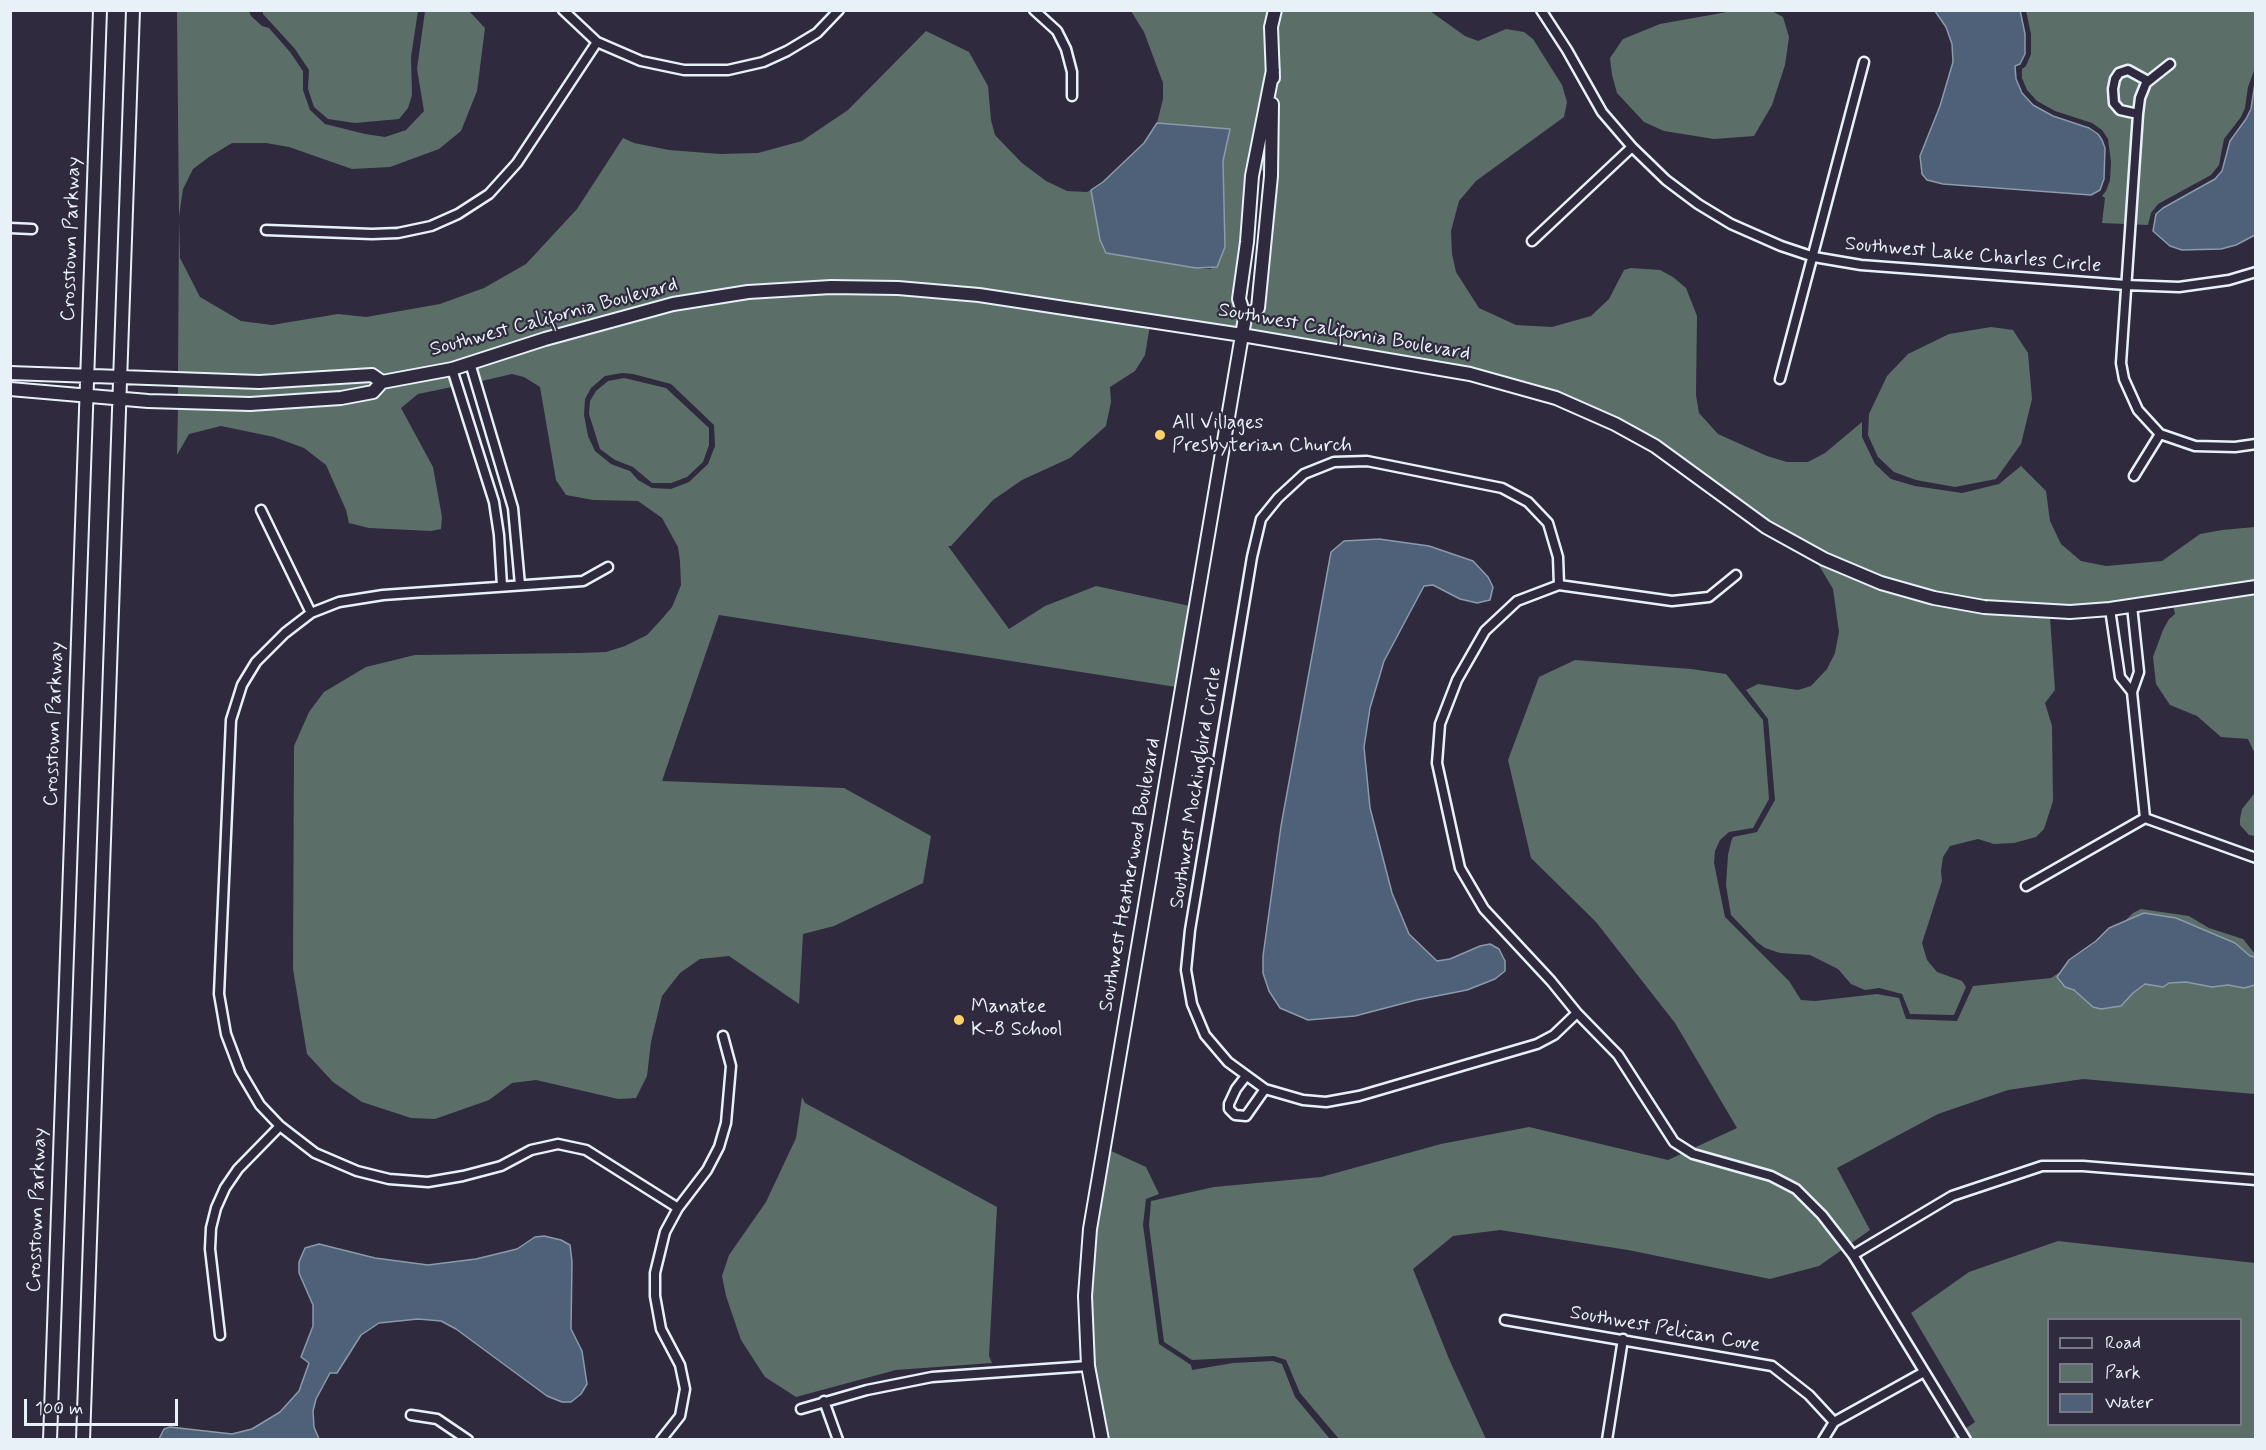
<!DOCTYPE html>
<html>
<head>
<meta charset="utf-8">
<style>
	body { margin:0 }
	#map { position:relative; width:2266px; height:1450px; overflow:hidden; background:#2f2a3d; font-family:Mynerve,sans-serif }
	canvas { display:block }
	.frame { position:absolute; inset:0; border:12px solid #e8f1f8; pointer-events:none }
	.legend { position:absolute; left:2047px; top:1318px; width:195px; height:108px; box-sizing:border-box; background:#2f2a3d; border:2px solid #797a88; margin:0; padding:8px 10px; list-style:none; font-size:18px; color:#e8f1f8 }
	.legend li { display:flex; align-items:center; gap:12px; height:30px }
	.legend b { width:30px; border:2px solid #797a88 }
	.scale { position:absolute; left:24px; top:1399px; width:154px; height:27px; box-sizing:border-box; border:3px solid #e8f1f8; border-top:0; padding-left:8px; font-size:18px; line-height:21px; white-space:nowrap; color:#e8f1f8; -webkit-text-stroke:4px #2f2a3d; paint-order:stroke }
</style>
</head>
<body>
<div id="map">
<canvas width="2266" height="1450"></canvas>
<div class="frame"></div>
<ul class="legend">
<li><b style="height:8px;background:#2f2a3d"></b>Road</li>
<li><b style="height:16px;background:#5b6f68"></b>Park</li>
<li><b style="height:16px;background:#4e6179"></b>Water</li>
</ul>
<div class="scale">100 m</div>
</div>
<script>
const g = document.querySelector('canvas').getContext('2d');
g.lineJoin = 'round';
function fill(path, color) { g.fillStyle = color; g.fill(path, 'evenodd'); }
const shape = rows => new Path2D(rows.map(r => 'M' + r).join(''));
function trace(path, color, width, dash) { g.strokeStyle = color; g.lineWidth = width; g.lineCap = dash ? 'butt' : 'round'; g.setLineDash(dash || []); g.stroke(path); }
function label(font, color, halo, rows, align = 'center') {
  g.font = font + ' Mynerve,sans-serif'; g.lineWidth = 4.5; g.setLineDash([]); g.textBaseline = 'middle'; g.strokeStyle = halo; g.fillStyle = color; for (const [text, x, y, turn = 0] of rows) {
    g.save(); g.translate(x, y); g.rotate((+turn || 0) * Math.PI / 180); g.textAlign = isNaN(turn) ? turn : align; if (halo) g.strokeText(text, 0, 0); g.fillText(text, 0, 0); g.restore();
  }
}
fill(shape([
	[1738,10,1772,11,1783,17,1789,37,1785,65,1772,105,1754,136,1714,139,1664,131,1644,122,1617,93,1612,75,1610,58,1623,39,1660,24],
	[177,11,249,11,251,16,262,26,269,28,290,52,303,71,303,90,310,110,325,124,365,134,385,137,406,130,424,111,417,69,425,11,469,11,485,28,477,91,461,131,439,149,390,167,352,169,289,147,266,143,232,143,209,157,193,169,183,189,179,217,180,258,200,297,241,321,272,325,338,314,366,317,440,304,484,288,526,264,577,209,623,138,634,143,669,150,720,154,758,153,802,141,848,110,926,31,969,52,988,86,991,120,995,135,1022,163,1046,181,1067,191,1087,192,1091,190,1095,213,1106,252,1196,268,1211,269,1225,233,1222,183,1223,161,1230,129,1157,123,1163,99,1163,83,1144,32,1131,11,1430,11,1465,36,1478,41,1506,29,1524,32,1533,39,1562,85,1567,102,1564,117,1476,181,1459,201,1451,231,1452,254,1456,272,1479,308,1516,325,1552,327,1591,316,1609,299,1624,270,1631,268,1660,270,1673,277,1686,288,1697,316,1696,395,1699,413,1718,434,1767,456,1787,462,1808,462,1825,453,1862,422,1862,437,1875,464,1891,479,1915,486,1962,493,1999,484,2021,466,2046,491,2050,521,2061,544,2081,561,2106,566,2162,561,2200,534,2222,530,2255,527,2255,582,2110,604,2070,606,1984,602,1936,593,1884,577,1827,554,1769,522,1658,441,1529,382,1249,331,1267,204,1268,171,1257,170,1237,329,980,289,899,283,671,299,543,334,450,363,384,377,259,377,178,374,179,217],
	[263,11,418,11,411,57,412,95,408,108,399,119,355,123,328,119,314,107,308,89,309,70,295,49,263,14],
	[2026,11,2255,11,2255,68,2248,87,2245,108,2241,117,2224,139,2219,165,2211,175,2158,204,2151,213,2148,225,2102,223,2105,198,2102,196,2106,191,2110,180,2111,162,2108,139,2102,130,2092,123,2055,111,2037,101,2027,90,2022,78,2022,69,2026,66,2031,54,2031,34],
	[832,293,898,293,978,300,1150,325,1145,355,1135,371,1110,387,1111,402,1106,426,1070,458,1022,480,993,500,951,546,948,546,1009,629,1045,606,1096,586,1190,606,1176,687,719,615,662,781,844,788,931,836,923,883,834,926,803,934,799,1004,729,956,700,959,680,973,662,996,651,1042,647,1076,636,1098,618,1099,536,1080,512,1083,489,1100,435,1119,411,1118,362,1102,333,1082,307,1054,293,969,294,746,309,712,324,692,366,667,415,655,580,653,606,652,625,646,647,635,660,621,672,607,681,585,680,561,678,547,662,518,638,501,593,500,566,495,556,480,540,387,524,377,512,374,482,381,477,366,675,309,749,298],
	[622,373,633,374,671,384,714,425,715,446,708,464,689,482,671,489,652,488,638,480,630,471,611,464,595,451,588,436,584,415,585,399,591,388,605,376],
	[1991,327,2013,330,2028,353,2032,399,2021,444,1996,479,1955,487,1916,480,1894,472,1878,457,1868,435,1869,414,1887,376,1908,354,1949,334],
	[448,375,452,387,418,394,401,408,433,467,442,517,441,529,431,531,369,528,349,523,346,510,326,465,304,448,274,437,221,426,189,434,177,455,178,407,377,396,386,387],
	[624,378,666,388,709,428,709,445,703,462,687,477,671,483,652,483,633,467,615,460,600,449,589,414,590,401,596,391,608,381],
	[370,381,374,383,370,387,340,393,250,398,178,397,178,384],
	[1801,552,1983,612,2050,617,2055,690,2045,703,2052,726,2053,801,2044,829,2036,837,2014,843,1994,844,1978,839,1950,846,1943,857,1941,871,1942,881,1922,943,1927,960,1937,972,1962,981,1966,987,1954,1015,1910,1014,1902,994,1879,988,1865,990,1851,984,1838,969,1810,955,1780,953,1765,948,1757,942,1731,915,1726,885,1728,855,1731,842,1733,837,1757,832,1775,800,1768,719,1746,690,1758,684,1798,690,1811,686,1827,669,1835,653,1839,632,1833,589,1817,562],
	[2255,593,2255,754,2248,739,2221,737,2197,716,2170,705,2156,684,2153,657,2163,630,2169,619,2175,614,2173,605],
	[1575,660,1691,669,1726,674,1763,720,1769,799,1753,828,1729,832,1720,840,1715,851,1714,863,1725,917,1789,981,1801,1000,1815,1001,1877,994,1899,998,1906,1019,1957,1021,1973,986,2051,978,2098,947,2133,913,2141,909,2189,916,2209,928,2243,939,2255,954,2255,1094,2083,1079,2008,1090,1938,1114,1837,1168,1870,1230,1819,1266,1770,1279,1628,1250,1500,1230,1453,1236,1413,1269,1449,1359,1486,1439,1339,1439,1300,1393,1286,1360,1274,1356,1192,1360,1164,1342,1149,1225,1151,1201,1214,1187,1321,1177,1441,1144,1529,1127,1668,1160,1737,1128,1675,1023,1596,922,1531,858,1508,760,1539,677],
	[2255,787,2255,836,2249,835,2240,825,2240,819,2242,809,2254,794],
	[802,1097,805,1103,997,1207,989,1356,992,1363,896,1370,796,1397,765,1377,741,1340,726,1296,722,1276,729,1255,766,1202,796,1138],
	[1109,1150,1146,1167,1159,1194,1146,1199,1143,1225,1159,1344,1191,1365,1192,1370,1233,1363,1273,1361,1282,1364,1295,1397,1330,1439,1108,1440,1094,1365,1092,1307,1095,1246],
	[2058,1241,2255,1263,2255,1439,1951,1439,1975,1422,1911,1313,1969,1272],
	[2048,1320,2240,1320,2240,1424,2048,1424]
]), '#5b6f68');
const water = shape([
	[2020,10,2025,34,2025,54,2020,64,2015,66,2016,79,2022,93,2033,105,2053,116,2089,128,2098,134,2102,140,2105,148,2104,179,2100,190,2091,195,1943,184,1927,180,1922,174,1920,156,1940,106,1953,62,1952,44,1946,27,1935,11,2020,10],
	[2255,83,2255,235,2236,245,2221,249,2182,250,2170,246,2153,231,2156,214,2163,208,2215,179,2222,171,2230,141,2246,119,2251,109,2255,83],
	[1157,123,1230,129,1223,161,1225,247,1217,267,1196,268,1106,253,1100,240,1091,190,1103,182,1144,143,1157,123],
	[1379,539,1429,546,1473,561,1488,577,1493,587,1490,600,1477,603,1460,599,1433,585,1424,586,1384,661,1370,708,1364,747,1370,808,1392,893,1409,934,1437,961,1450,959,1480,946,1490,944,1499,949,1505,961,1505,971,1495,979,1467,990,1416,1000,1355,1016,1308,1020,1280,1008,1269,991,1263,973,1263,956,1281,826,1331,552,1344,541,1379,539],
	[2144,913,2176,918,2235,943,2250,956,2255,957,2255,985,2244,988,2228,985,2212,987,2186,982,2169,983,2163,987,2145,984,2133,993,2121,1006,2101,1009,2093,1007,2074,990,2065,987,2057,977,2069,960,2096,941,2109,928,2144,913],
	[544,1236,561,1240,570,1245,572,1262,571,1329,582,1351,587,1384,581,1394,571,1402,562,1402,547,1396,456,1329,441,1321,418,1319,379,1323,361,1335,337,1373,330,1373,316,1399,313,1411,314,1427,319,1439,159,1439,164,1429,170,1427,232,1434,252,1429,280,1412,299,1391,309,1363,301,1357,313,1326,313,1305,299,1273,299,1262,305,1248,319,1244,375,1258,428,1265,476,1259,517,1249,535,1237,544,1236]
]);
fill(water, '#4e6179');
trace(water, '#8c9bac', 1.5);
const street = shape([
	[563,10,597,42],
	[1034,10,1057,31,1066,49,1072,72,1072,96],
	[1541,10,1567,50,1602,112,1632,147,1666,180,1698,204,1731,224,1781,246,1814,257,1861,265,2126,285,2179,287,2229,280,2256,272],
	[2138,114,2120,110,2114,103,2113,89,2115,79,2119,73,2128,70,2148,81],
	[10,228,32,229],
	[266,230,372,234,398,233,431,226,458,214,489,194,517,163,597,42,641,61,684,70,728,70,763,62,787,51,817,33,839,10],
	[1532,241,1632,147],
	[470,363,513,508,520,585],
	[452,369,494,502,499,535,502,586],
	[1780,379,1864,62],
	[2160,434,2195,446,2235,447,2256,444],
	[2134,476,2160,434,2138,410,2124,379,2121,363,2138,114,2140,98,2146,83,2170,64],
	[261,510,311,613],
	[608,567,583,581,383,595,339,602,311,613,285,633,256,662,242,685,231,720,219,994,226,1034,240,1071,260,1105,280,1126,315,1153,357,1171,389,1179,428,1182,463,1176,501,1166,531,1150,558,1144,586,1150,678,1208],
	[1736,575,1709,597,1672,601,1559,585,1517,601,1485,631,1457,680,1440,724,1437,763,1460,868,1484,909,1551,981,1577,1013,1618,1055,1674,1142,1693,1154,1771,1176,1796,1189,1822,1215,1853,1255,1966,1440],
	[1559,585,1558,557,1548,523,1528,502,1502,488,1367,461,1334,462,1304,474,1278,498,1261,519,1252,557,1190,930,1186,970,1192,1004,1205,1035,1228,1062,1265,1089,1303,1100,1326,1102,1359,1096,1537,1044,1554,1035,1577,1013],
	[2132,606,2139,672,2132,692,2145,818],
	[2110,609,2120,677,2132,692],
	[2145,818,2256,858],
	[2026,886,2145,818],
	[1246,1076,1236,1089,1229,1104,1229,1109,1235,1115,1246,1116,1265,1089],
	[1853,1255,1952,1196,2042,1166,2083,1166,2256,1180],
	[1505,1320,1772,1366,1809,1395,1834,1422],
	[220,1335,210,1249,211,1228,216,1208,225,1188,238,1169,280,1126],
	[824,1401,838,1440],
	[801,1409,867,1390,932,1377,1088,1366],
	[411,1415,437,1419,468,1440],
	[661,1440,680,1416,685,1389,680,1365,661,1329,655,1296,655,1273,665,1232,678,1208,707,1170,719,1147,726,1123,731,1066,723,1036],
	[1607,1440,1623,1339],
	[1823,1440,1834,1422,1924,1372]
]);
const secondary = shape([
	[1273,78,1271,27,1275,10],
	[1245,318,1258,308,1271,176,1272,104],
	[10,373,259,382,372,375,382,382],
	[10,389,148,401,250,404,341,398,373,392,382,382,452,369,545,339,673,304,748,292,831,287,898,288,979,295,1242,335,1470,374,1556,398,1615,424,1655,446,1766,527,1824,559,1881,583,1934,598,1984,607,2070,612,2110,609,2256,587],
	[50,1440,100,10],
	[83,1440,133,10],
	[1102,1440,1088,1366,1085,1296,1090,1229,1242,335,1245,318,1239,299,1247,242,1252,176,1273,70]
]);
trace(street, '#e8f1f8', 13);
trace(secondary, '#e8f1f8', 16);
trace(street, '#2f2a3d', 8);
trace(secondary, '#2f2a3d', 12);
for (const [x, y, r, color] of [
	[1160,435,6,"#ffd166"],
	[959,1020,6,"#ffd166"]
]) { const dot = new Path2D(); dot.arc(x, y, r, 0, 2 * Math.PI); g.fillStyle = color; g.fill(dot); trace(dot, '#2f2a3d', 2); }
label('20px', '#e8f1f8', '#2f2a3d', [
	["Crosstown Parkway",72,239,-88],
	["Southwest Lake Charles Circle",1973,256,5],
	["Southwest California Boulevard",554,318,-15],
	["Southwest California Boulevard",1344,333,10],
	["Crosstown Parkway",55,724,-88],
	["Southwest Mockingbird Circle",1197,788,-81],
	["Southwest Heatherwood Boulevard",1131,875,-80],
	["Crosstown Parkway",38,1210,-88],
	["Southwest Pelican Cove",1665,1330,10]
]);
label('20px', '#e8f1f8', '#2f2a3d', [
	["All Villages",1172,424],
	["Presbyterian Church",1172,447],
	["Manatee",971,1008],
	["K-8 School",971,1031]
], 'left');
</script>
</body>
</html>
